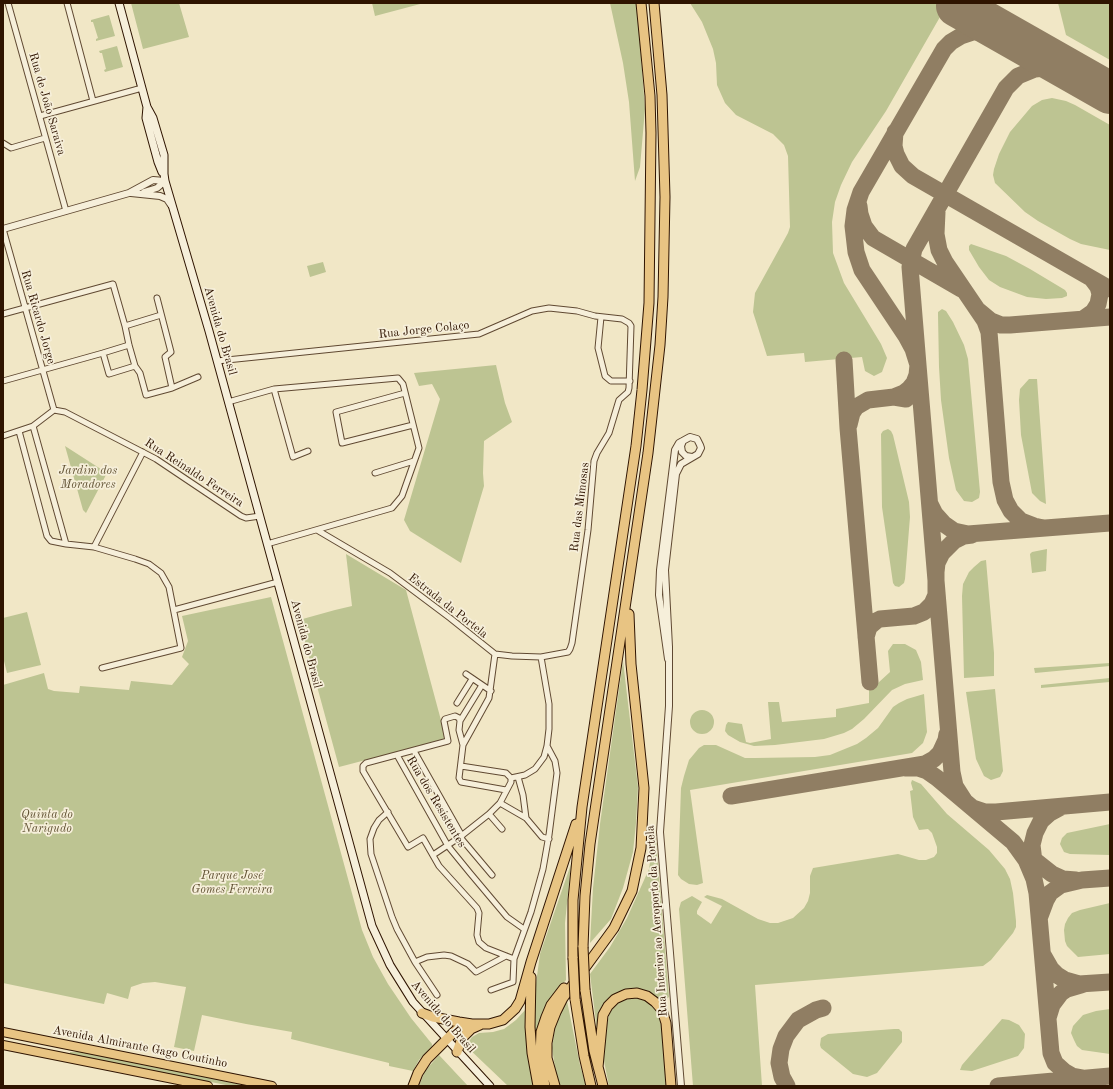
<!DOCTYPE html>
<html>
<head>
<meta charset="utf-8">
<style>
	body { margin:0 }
	#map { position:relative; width:1113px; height:1089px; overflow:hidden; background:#f1e7c6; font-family:"Old Standard TT",serif }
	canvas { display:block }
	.frame { position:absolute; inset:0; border:4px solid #2f1400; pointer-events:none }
</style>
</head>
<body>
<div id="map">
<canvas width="1113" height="1089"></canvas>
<div class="frame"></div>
</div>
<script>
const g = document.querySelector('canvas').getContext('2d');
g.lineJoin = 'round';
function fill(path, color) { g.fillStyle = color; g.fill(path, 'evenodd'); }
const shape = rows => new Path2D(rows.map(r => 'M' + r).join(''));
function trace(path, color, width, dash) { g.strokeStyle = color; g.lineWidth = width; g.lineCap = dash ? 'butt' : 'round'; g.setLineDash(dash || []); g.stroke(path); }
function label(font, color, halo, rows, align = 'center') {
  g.font = font + ' "Old Standard TT",serif'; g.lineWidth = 3.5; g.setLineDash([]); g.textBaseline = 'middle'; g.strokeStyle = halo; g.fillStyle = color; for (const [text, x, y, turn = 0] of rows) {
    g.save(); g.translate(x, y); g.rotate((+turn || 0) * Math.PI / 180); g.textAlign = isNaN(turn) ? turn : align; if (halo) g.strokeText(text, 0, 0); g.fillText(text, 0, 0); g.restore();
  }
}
fill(shape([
	[131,3,179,3,189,37,143,49],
	[372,3,424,3,375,16],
	[610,3,637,3,645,109,640,167,635,181,629,102,623,63],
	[690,3,948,3,886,111,852,162,841,185,835,202,832,222,833,253,844,283,881,344,887,358,882,372,874,376,865,371,862,357,805,362,804,353,767,356,753,312,755,293,788,233,790,227,788,156,784,145,773,134,736,115,725,103,717,85,716,63,713,49,702,22],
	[1058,3,1110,3,1110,60,1066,35],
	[109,15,115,36,96,41,96,39,98,38,93,22,91,22,91,20],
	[117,46,123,67,105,72,104,70,106,69,102,53,100,53,99,51],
	[1052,98,1066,101,1075,105,1110,125,1110,250,1081,244,1070,239,1038,221,1025,212,995,183,993,175,994,169,999,154,1010,132,1032,106,1042,100],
	[971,244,1006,256,1030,269,1065,290,1067,293,1067,296,1062,298,1046,299,1027,297,1000,287,989,280,979,267,969,250,969,246],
	[323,262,326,272,310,277,307,266],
	[942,309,946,311,953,322,964,345,968,359,980,492,979,498,972,502,964,501,956,490,949,458,941,400,939,367,938,315,938,312],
	[496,365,505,403,512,422,484,441,483,473,484,486,461,563,410,531,404,520,440,399,432,384,419,386,414,373],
	[1029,379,1037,379,1046,504,1040,501,1032,493,1021,435,1019,400,1020,389],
	[888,429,891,431,893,435,909,502,910,517,905,579,904,583,899,587,895,586,893,583,882,507,881,434,883,431],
	[65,446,107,473,86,513,83,510],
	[1047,549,1046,571,1032,573,1030,554,1032,552],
	[346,554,406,590,446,739,339,767,299,620,335,610,352,606],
	[986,560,994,653,994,676,964,678,962,596,963,584,969,572,974,567,981,561],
	[271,597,362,930,373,957,388,984,411,1018,432,1044,432,1046,419,1060,413,1071,389,1066,389,1063,291,1039,292,1032,246,1024,202,1015,194,1051,174,1047,186,987,155,982,143,983,131,987,128,999,107,993,104,1004,3,983,3,685,44,673,48,689,54,691,79,693,80,686,129,690,131,681,172,685,189,664,182,657,188,641,182,616],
	[27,612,41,665,7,673,3,657,3,618],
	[893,644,905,644,916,650,921,662,923,680,905,684,892,690,864,719,852,729,844,733,824,739,775,745,754,746,740,742,728,735,725,731,726,725,728,722,742,724,746,742,750,743,771,739,768,702,779,702,782,722,836,717,836,709,869,703,869,684,878,683,890,672,888,651],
	[623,661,638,787,636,823,633,852,623,888,611,919,590,943,593,888,600,824],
	[1110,663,1110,666,1035,673,1034,668],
	[1110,678,1110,682,1041,688,1041,685],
	[995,689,1003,771,1000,777,991,780,984,776,976,759,966,692],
	[924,694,927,732,923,743,912,753,690,790,703,883,697,885,689,884,681,879,678,875,681,788,684,776,689,760,699,748,704,745,716,745,745,758,755,758,815,757,830,755,857,744,866,738,878,728,893,707,899,703,907,699],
	'690 722a12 12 0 1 1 24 0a12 12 0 1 1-24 0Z',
	[912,780,921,784,947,814,989,850,1005,869,1010,879,1013,893,1016,921,1016,927,1013,933,991,960,983,966,755,985,762,1086,693,1086,679,909,681,902,692,896,702,902,697,911,697,914,711,924,722,906,704,897,707,895,722,899,758,919,770,923,778,923,793,918,804,908,808,901,810,893,810,876,813,868,898,854,919,860,926,860,934,857,937,853,937,847,932,833,928,829,919,830,913,817,910,791,913,790,911,783],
	[1110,824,1110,855,1070,854,1064,852,1060,844,1062,838,1067,833],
	[655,827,669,997,662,1002,648,992,613,996,598,1038,590,974,610,947,627,918,649,869],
	[571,864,565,923,566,980,548,1003,540,1021,536,1045,534,1023,534,998,540,954],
	[1110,903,1110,954,1078,957,1067,946,1065,941,1064,930,1065,924,1068,918,1072,913,1080,910],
	[629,996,644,999,652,1004,659,1015,663,1027,668,1086,609,1086,604,1061,603,1041,609,1015,617,1002],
	[567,1001,580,1065,586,1086,560,1086,556,1074,552,1048,556,1022,561,1011],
	[526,1009,534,1086,508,1086,466,1046,472,1037,479,1033,493,1032,504,1029,516,1020],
	[1110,1009,1110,1054,1082,1050,1077,1046,1074,1040,1071,1033,1073,1026,1083,1015,1096,1011],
	[1002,1019,1009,1020,1019,1025,1025,1034,1024,1048,1018,1056,972,1071,960,1070,962,1065],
	[894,1029,899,1029,902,1032,902,1042,877,1073,867,1077,853,1074,821,1048,820,1045,821,1038,828,1034],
	[70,1052,81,1052,249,1086,231,1086,70,1054],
	[439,1055,468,1086,419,1086,425,1071]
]), '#bdc492');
trace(shape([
	[895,132,894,146,896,154,902,166,913,176,1110,289],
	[859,206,860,214,864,226,873,238,961,289],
	[937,212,936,234,939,250,945,262,985,321,989,332,1001,482,1005,500,1011,511,1021,521,1034,526,1043,528],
	[979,311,991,321,1001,325,1010,325,1110,317],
	[1083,319,1093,312,1098,304,1100,294,1098,287,1092,279],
	[844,360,848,428,870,682],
	[894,397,904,393,909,389,914,383,917,375,918,365,910,267,914,249,1006,88,1018,76,1035,69,1055,67,1065,69,1076,74],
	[849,425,852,413,856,407,868,400,894,397,906,399],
	[930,504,935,514,944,524,954,531,968,534,1110,523],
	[866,637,869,627,876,621,880,619,914,616,924,612,932,604,936,595,936,572,937,563,942,553,954,541,964,536,972,535],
	[905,768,918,768,927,771,937,778,1013,842,1026,860,1034,879,1037,893,1051,1053,1055,1063,1065,1072,1072,1076,1083,1078],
	[731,796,925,764,934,759,940,753,946,740,947,734],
	[964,800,955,786,952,772,918,365,913,349,906,336,862,270,856,252,853,226,855,210,861,192,944,49,951,42,961,36,973,32,993,31,1007,34],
	[973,808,985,812,996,812,1110,802],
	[1028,855,1052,874,1063,879,1076,880],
	[1035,870,1032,845,1035,833,1041,821,1050,813,1061,807],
	[1040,916,1046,900,1050,893,1061,885,1082,880,1110,878],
	[1043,955,1051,969,1057,975,1065,980,1079,984,1110,982],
	[1048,1018,1052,1005,1061,993,1067,989,1084,984],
	[787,1086,782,1077,779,1063,781,1049,786,1036,798,1020,816,1010,823,1008],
	[998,1086,1110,1076]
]), '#907e63', 17);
trace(shape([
	[957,6,1110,93]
]), '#907e63', 42);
const minor = shape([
	[8,3,66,211],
	[67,3,93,101],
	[40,116,142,88],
	[3,143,11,148,45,138],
	[3,229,54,410],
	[157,298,171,352,165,357,172,388],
	[3,314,113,284,125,326,129,345,135,366,109,374,103,353,129,345],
	[601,317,598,348,605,376,611,381,630,381],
	[125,326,161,315],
	[217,361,479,334,532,311,549,308,577,311,595,316,622,319,629,323,631,326,629,388,628,392,619,400,609,433,597,453,594,461,588,530,572,643,570,649,568,652,541,657,512,656,495,654,450,618,390,573,317,530],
	[135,366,140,373,146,395,172,388,198,377],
	[3,381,103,353],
	[274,389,293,457,308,451],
	[405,393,336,412,342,443,413,425],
	[228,402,274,389,398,378,403,384,419,448,402,496,392,508,267,544],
	[54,410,65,412,156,459,241,516,246,518,260,516],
	[33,426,66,544],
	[19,431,47,536,51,541,66,544,94,547,135,559,149,564,161,573,169,587,181,648,102,668],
	[3,436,33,426,54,410],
	[375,473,414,461],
	[94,547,143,452],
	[174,610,278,582],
	[495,654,489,698,463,745,459,778,461,782,506,790],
	[466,674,491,691],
	[457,703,472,679],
	[460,721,459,718,455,716,445,719,444,721,448,741,366,763,363,766,363,771,408,847,423,838,439,866,477,908,479,913,477,935,479,942,486,948,514,959],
	[463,745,459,730,460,721,482,685],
	[414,751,462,836],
	[397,755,448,846,470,873,507,917,524,929],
	[461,766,506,773,511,778],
	[518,777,523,795,526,818,542,837,549,839],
	[511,778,525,775,535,769,544,757,547,746,549,729,549,704,541,657],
	[500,803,526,818],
	[388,812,379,820,374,828,370,839,371,854,392,917,397,929,415,962,437,995],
	[489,814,502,829],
	[460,837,492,875],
	[433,855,460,837,489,814,500,803,511,782,511,778],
	[415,962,427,957,444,955,451,956,468,964,476,972,506,956],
	[491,990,513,982,514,959,531,912,543,869,549,835,557,773,555,761,547,746]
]);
const tertiary = shape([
	[144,192,157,188,165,181],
	[131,193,160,196,167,199,171,205],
	[3,229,129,193,153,180,165,181],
	[683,441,681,446,682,452,686,456,692,457],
	[668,659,659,595,660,570,675,450,679,443,690,437,697,439,700,445,701,448,698,454,681,464,676,474,665,570,669,647,669,706,660,832,681,1086]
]);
const secondary = shape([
	[119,3,147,107,153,118,164,155,164,174,165,181,209,331,372,926,390,965,413,1002,490,1086],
	[147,107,146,118,158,162,162,172]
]);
const primary = shape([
	[3,1032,272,1086],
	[3,1045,208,1086]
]);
const trunk = shape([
	[583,947,585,896,590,844,648,453,660,345,663,297,665,197,662,95,654,3],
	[573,958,573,900,582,807,636,446,642,390,649,303,651,133,650,96,641,3],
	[531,977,530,1027,532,1053,538,1086],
	[585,990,594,1051,603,1086],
	[575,999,584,1056,591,1086],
	[422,1013,433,1017,459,1022,472,1024,489,1024,503,1020,515,1009,520,1001,531,962,576,824],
	[457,1052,462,1038,471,1029,480,1025],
	[598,1067,603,1015,608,1006,615,999,626,994,637,993,647,996,655,1002,662,1010,666,1023,671,1086],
	[413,1086,418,1073,427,1059,455,1031,460,1027,468,1025],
	[545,1086,540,1057,541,1032,546,1017,551,1005,564,988],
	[555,1086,547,1058,547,1043,550,1027,556,1012,563,998,614,928,632,891,641,848,644,788,631,664,629,614]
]);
trace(minor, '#604932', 7);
trace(tertiary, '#604932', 8);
trace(secondary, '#2f1400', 9);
trace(primary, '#2f1400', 10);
trace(trunk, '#2f1400', 11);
trace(minor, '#f6efda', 5);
trace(tertiary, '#f6efda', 6);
trace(secondary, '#f6efda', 7);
trace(primary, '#e8c483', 8);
trace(trunk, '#e8c483', 9);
const trunkBridge = shape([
	[583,947,585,990],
	[573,958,575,999]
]);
trace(trunkBridge, '#2f1400', 11, []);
trace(trunkBridge, '#e8c483', 9);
label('12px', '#2f1400', '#f6efda', [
	["Rua de João Saraiva",47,104,74],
	["Rua Ricardo Jorge",38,317,74],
	["Rua Jorge Colaço",424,330,-6],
	["Avenida do Brasil",220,331,74],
	["Rua Reinaldo Ferreira",194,473,33],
	["Rua das Mimosas",580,507,-83],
	["Estrada da Portela",448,606,38],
	["Avenida do Brasil",306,644,75],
	["Rua dos Resistentes",436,802,59],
	["Rua Interior ao Aeroporto da Portela",657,921,-94],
	["Avenida do Brasil",443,1017,49],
	["Avenida Almirante Gago Coutinho",140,1047,11]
]);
label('italic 12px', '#615233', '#f6efda', [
	["Jardim dos",88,471],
	["Moradores",88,485],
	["Quinta do",47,815],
	["Narigudo",47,829],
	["Parque José",232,876],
	["Gomes Ferreira",232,890]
]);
</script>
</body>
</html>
